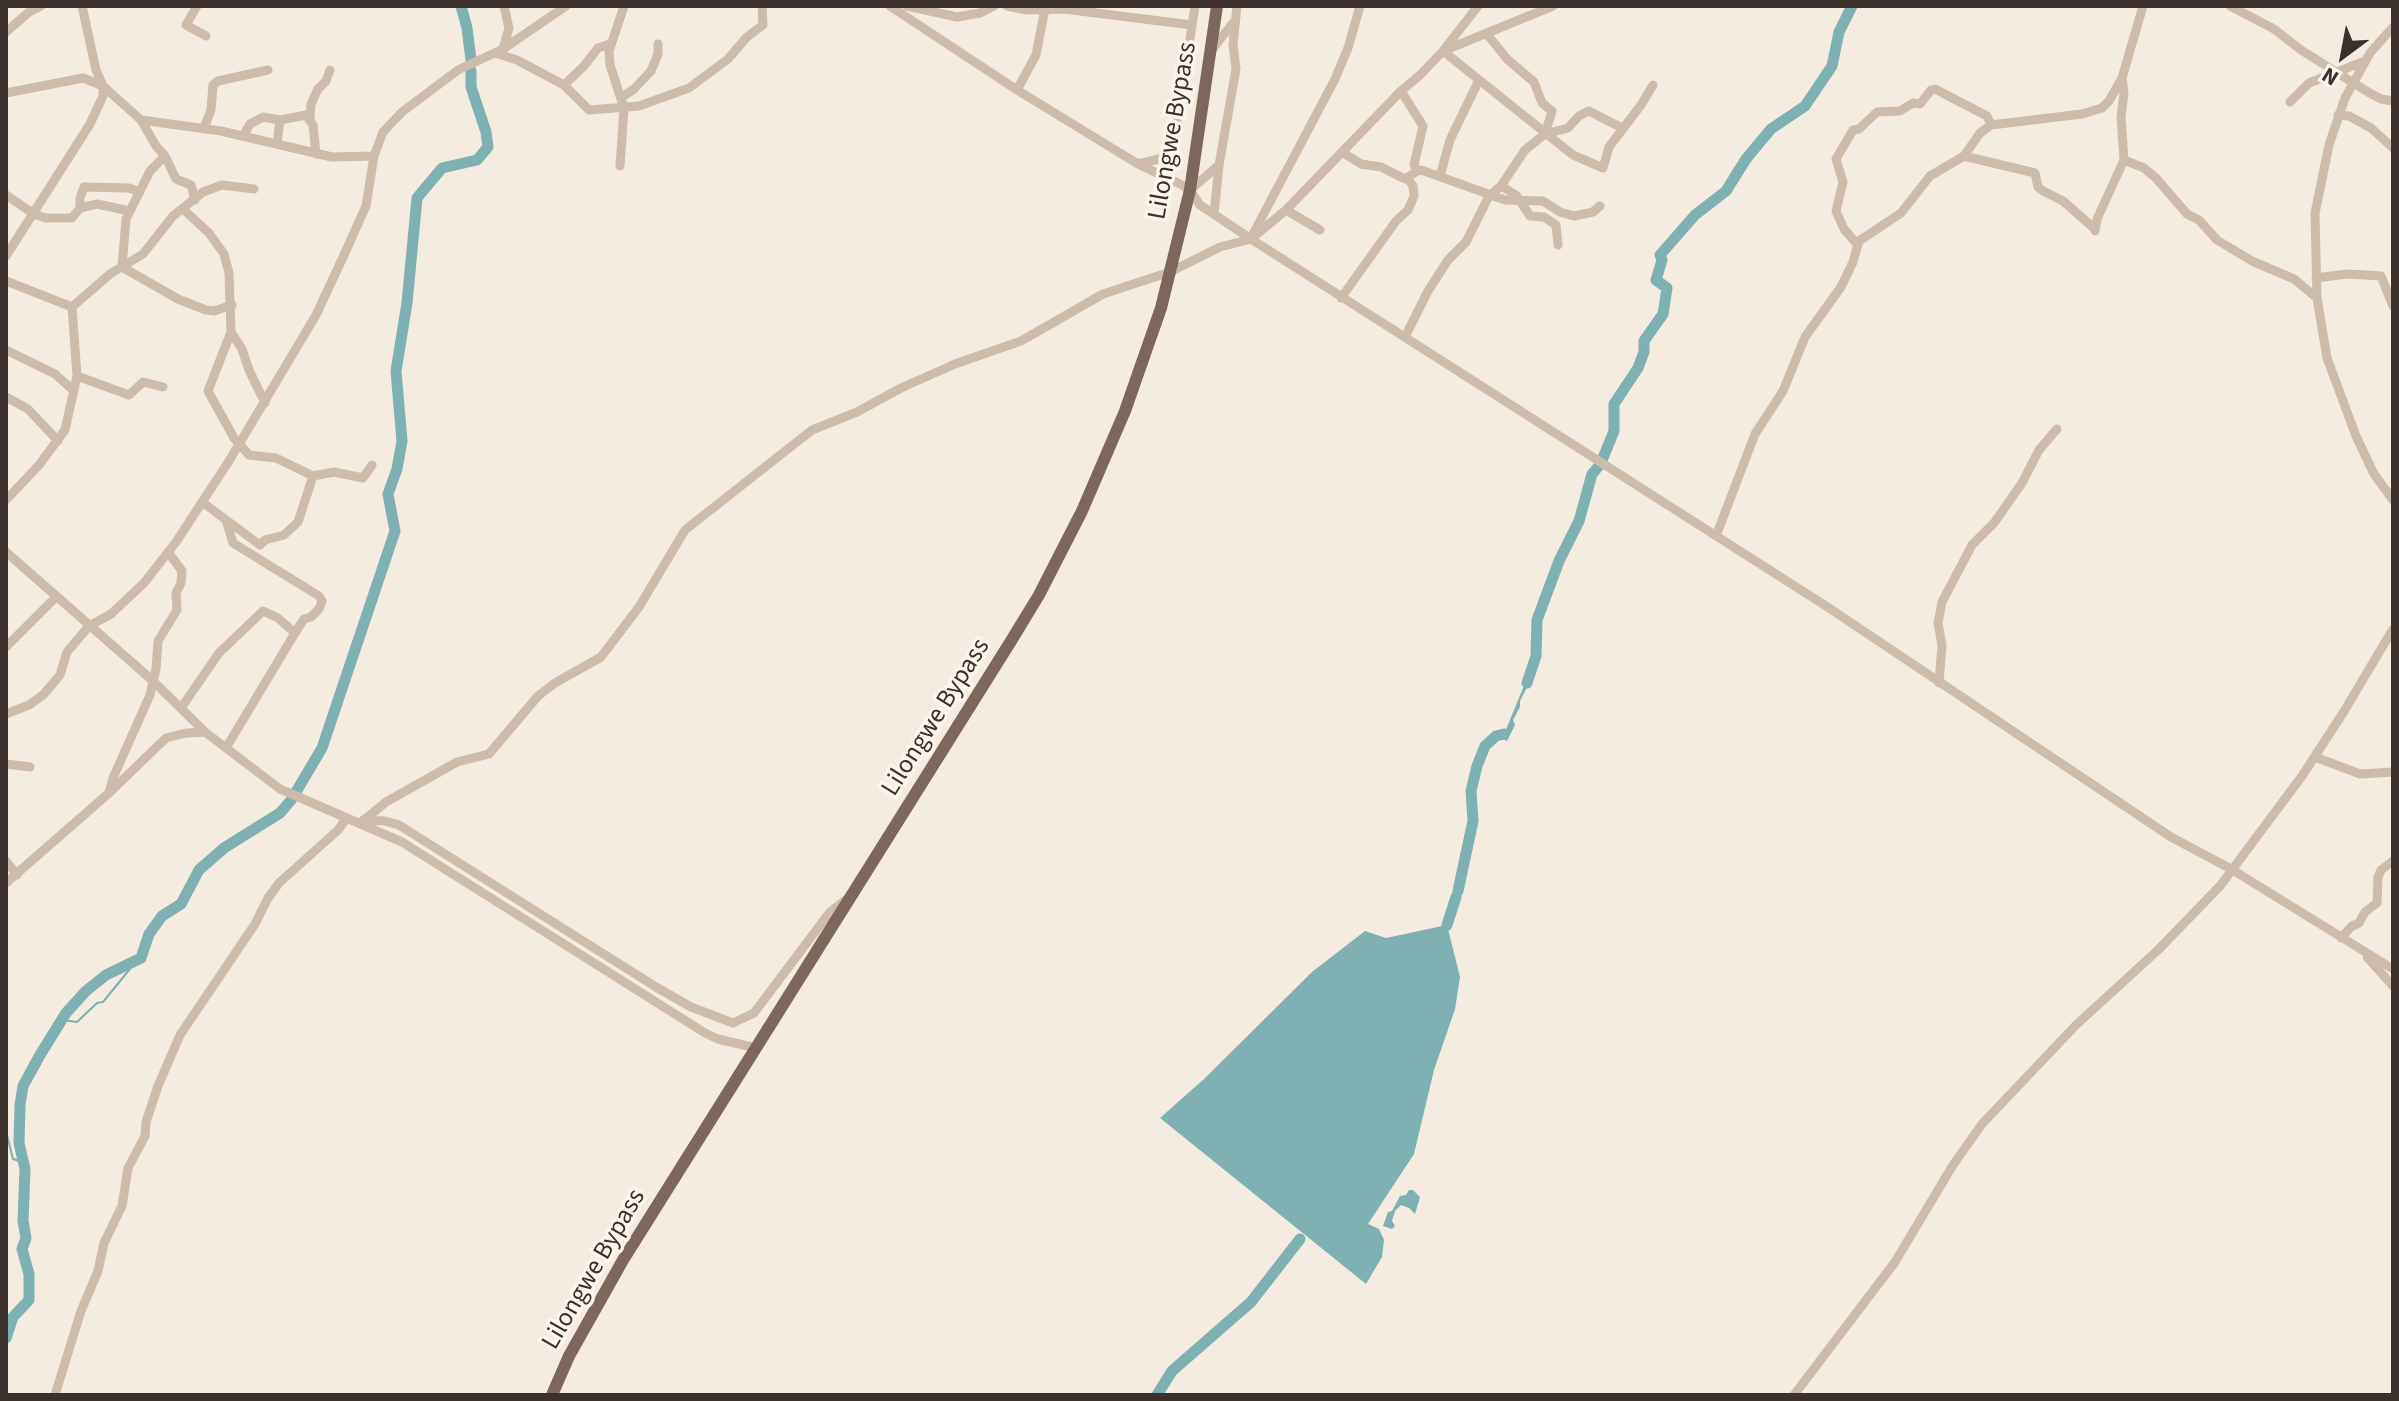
<!DOCTYPE html>
<html>
<head>
<meta charset="utf-8">
<style>
	body { margin:0 }
	#map { position:relative; width:2399px; height:1401px; overflow:hidden; background:#f4ebe1; font-family:"Source Sans 3",sans-serif }
	canvas { display:block }
	.frame { position:absolute; inset:0; border:8px solid #3b302b; pointer-events:none }
	.north { position:absolute; left:2303px; top:16px; width:80px; height:80px; -webkit-text-stroke:6px #fbf5ee; paint-order:stroke; rotate:212deg; font-size:22px; font-weight:700; line-height:32px; text-align:center; color:#3b302b }
	.north::after { content:''; display:block; margin:auto; width:28px; height:36px; background:#3b302b; clip-path:polygon(50% 0,100% 100%,50% 72%,0 100%) }
</style>
</head>
<body>
<div id="map">
<canvas width="2399" height="1401"></canvas>
<div class="frame"></div>
<div class="north">N</div>
</div>
<script>
const g = document.querySelector('canvas').getContext('2d');
g.lineJoin = 'round';
function fill(path, color) { g.fillStyle = color; g.fill(path, 'evenodd'); }
const shape = rows => new Path2D(rows.map(r => 'M' + r).join(''));
function trace(path, color, width, dash) { g.strokeStyle = color; g.lineWidth = width; g.lineCap = dash ? 'butt' : 'round'; g.setLineDash(dash || []); g.stroke(path); }
function label(font, color, halo, rows, align = 'center') {
  g.font = font + ' "Source Sans 3",sans-serif'; g.lineWidth = 7; g.setLineDash([]); g.textBaseline = 'middle'; g.strokeStyle = halo; g.fillStyle = color; for (const [text, x, y, turn = 0] of rows) {
    g.save(); g.translate(x, y); g.rotate((+turn || 0) * Math.PI / 180); g.textAlign = isNaN(turn) ? turn : align; if (halo) g.strokeText(text, 0, 0); g.fillText(text, 0, 0); g.restore();
  }
}
fill(shape([
	[1530,671,1532,678,1520,701,1520,707,1513,720,1515,725,1507,741,1499,737,1490,744,1496,734,1505,732],
	[1447,925,1460,977,1455,1009,1434,1070,1414,1154,1368,1224,1379,1229,1384,1240,1382,1257,1366,1284,1160,1118,1204,1079,1312,972,1365,931,1386,938],
	[1409,1190,1413,1190,1420,1197,1415,1214,1409,1208,1401,1205,1395,1211,1392,1221,1395,1226,1392,1229,1383,1226,1388,1212,1392,1211,1400,1196,1406,1195]
]), '#7fb0b2');
trace(shape([
	[62,1020,77,1022,97,1003,103,1002,138,959],
	[6,1131,13,1159,23,1162],
	[2235,1395,2235,1394]
]), '#7fb0b2', 2);
trace(shape([
	[461,6,467,28,471,60],
	[1603,458,1614,431,1614,404,1638,368,1644,352,1644,341,1663,314,1667,288,1656,280,1662,260,1660,255,1695,215,1726,191,1746,159,1771,129,1805,106,1832,66,1839,32,1852,6],
	[1527,683,1536,656,1537,620,1559,561,1579,521,1592,474,1599,466],
	[296,792,322,748,395,531,388,494,397,469,402,441,396,371,407,303,417,198,442,168,477,160,488,147,486,132,471,87,471,71],
	[1458,891,1473,821,1471,791,1477,766,1485,746,1496,736,1504,734],
	[1447,925,1456,897],
	[6,1338,13,1317,29,1300,29,1274,22,1249,26,1238,23,1221,25,1169,19,1143,20,1105,23,1086,40,1055,66,1013,86,991,106,975,141,958,149,934,162,916,181,904,199,870,224,848,280,813,292,799],
	[1157,1395,1172,1371,1251,1302,1300,1239]
]), '#7fb0b2', 11);
trace(shape([
	[197,6,186,25,206,36],
	[890,6,1017,90,1138,164,1180,184,1190,190,1200,205,1251,239,1826,606,2171,837,2231,869,2393,969],
	[907,6,957,17,980,13,994,6],
	[1007,6,1027,10,1064,9,1192,25],
	[1553,6,1443,51,1573,155,1603,168,1609,147,1641,105,1653,85],
	[2230,6,2274,29,2301,50,2368,92,2381,99,2393,101],
	[2393,27,2370,53,2345,98,2329,145,2315,213,2317,298,2327,358,2356,436,2374,474,2393,500],
	[6,32,29,12,41,6],
	[1487,34,1507,59,1534,82,1542,103,1552,111,1545,134],
	[503,49,509,28,504,6],
	[1211,51,1233,23],
	[495,53,517,60,564,85,589,110,639,106,689,88,728,59,747,37,763,25,762,6],
	[2122,78,2124,93,2121,117,2124,160,2144,168,2156,178,2187,214,2199,220,2217,240,2252,261,2294,279,2317,298],
	[564,85,584,66,598,48,610,44],
	[1017,90,1036,55,1045,9],
	[1401,91,1423,126,1414,165,1417,171],
	[6,93,83,78,103,86,141,120,156,146,165,156,176,179,191,185,195,200],
	[622,97,634,89,651,71,658,54,658,44],
	[2290,102,2309,83,2365,61],
	[2338,115,2349,116,2371,128,2393,148],
	[310,119,311,104,318,89,326,81,330,70],
	[141,120,221,131,332,157,374,156],
	[204,128,211,110,213,85,218,81,268,70],
	[243,136,250,124,263,117,280,120,306,115,313,125,316,154],
	[277,144,280,120],
	[1342,152,1361,164,1381,167,1405,179,1419,170,1424,171,1505,200,1543,201,1560,212,1574,216,1593,212,1600,206],
	[165,156,150,171,126,219,122,267,178,299,206,310,214,311,232,305],
	[1964,156,2035,173,2038,187,2043,191,2063,201,2095,229],
	[1138,164,1163,158,1173,150,1195,6],
	[620,166,624,108,610,65,609,51,624,6],
	[1440,176,1450,140,1478,82],
	[1501,186,1516,195,1530,216,1544,217,1556,225,1558,245],
	[1190,190,1219,165],
	[6,195,34,214,46,218,72,218,80,208,97,204,130,211],
	[80,208,80,198,84,187,129,188,140,192],
	[183,209,209,233,224,254,229,273,231,332,242,349,249,370,265,403],
	[1286,210,1320,230],
	[1214,214,1219,165,1236,69,1233,45,1237,6],
	[2095,231,2097,219,2124,160],
	[1252,236,1335,79,1348,48,1360,6],
	[1857,244,1844,229,1836,211,1843,182,1836,159,1853,130,1859,129,1877,112,1900,111,1913,103,1920,104,1931,90,1935,89,1987,116,1991,125],
	[6,256,90,124,103,96,103,86,96,70,82,6],
	[2316,278,2347,274,2381,276,2393,306],
	[6,281,72,307],
	[1341,298,1396,221,1408,210,1414,196,1413,186,1408,179],
	[72,307,110,274,143,254,173,216,203,192,222,185,254,189],
	[1405,337,1428,291,1448,260,1466,242,1489,196,1501,186,1525,150,1545,134,1568,128,1579,116,1589,111,1622,128],
	[6,350,55,374,74,391],
	[77,376,129,395,143,382,163,387],
	[6,397,28,409,58,441],
	[313,476,334,472,363,478,372,465],
	[6,500,39,465,65,430,77,376,72,307],
	[202,502,260,545,265,540,284,535,298,522,313,476,276,458,249,455,234,438,208,391,231,332],
	[1716,536,1755,434,1783,391,1805,337,1841,287,1853,262,1859,241,1901,213,1930,176,1964,156,1980,133,1991,125,2082,114,2102,108,2109,101,2122,78,2143,6],
	[6,552,152,680,205,732,280,789,402,842,705,1033,718,1039,756,1048],
	[6,647,56,597],
	[1939,683,1942,645,1938,623,1942,602,1972,545,1994,523,2022,483,2039,450,2057,429],
	[181,708,219,653,263,611,278,618,295,633],
	[6,714,29,705,43,695,60,675,67,652,89,626,111,614,144,583,176,542,229,461,316,315,344,255,366,206,374,156,383,132,402,112,458,70,503,49,566,6],
	[226,748,295,633,304,619,311,617,319,609,322,601,319,596,233,543,226,520],
	[2315,757,2360,774,2393,772],
	[6,764,30,767],
	[109,793,113,778,150,695,156,669,158,641,177,610,176,593,181,583,182,571,168,552],
	[363,820,385,821,399,825,656,987,691,1007,733,1023,754,1013,830,912,847,899],
	[364,820,386,802,457,762,489,754,538,696,555,683,601,657,639,607,685,530,812,430,857,412,901,388,955,364,1021,341,1103,294,1170,272,1220,247,1251,239,1286,210,1401,91,1420,75,1443,51,1478,6],
	[6,861,17,875],
	[6,883,109,793,166,738,186,733,205,732],
	[2341,938,2352,926,2359,923,2365,912,2377,903,2378,877,2381,870,2393,861],
	[2367,957,2393,986],
	[55,1395,81,1311,98,1271,104,1243,122,1206,128,1168,145,1136,146,1122,158,1086,180,1035,255,924,268,898,279,883,338,830,346,819],
	[1794,1395,1895,1262,1953,1165,1982,1124,2076,1025,2158,950,2220,886,2302,776,2343,713,2393,629]
]), '#cdbbac', 9);
trace(shape([
	[552,1395,569,1356,623,1260,1011,641,1039,595,1082,511,1125,411,1161,308,1190,190,1217,6]
]), '#7d675c', 12);
label('26px', '#3b302b', '#fbf5ee', [
	["Lilongwe Bypass",1174,131,-80],
	["Lilongwe Bypass",937,718,-58],
	["Lilongwe Bypass",595,1270,-60]
]);
</script>
</body>
</html>
